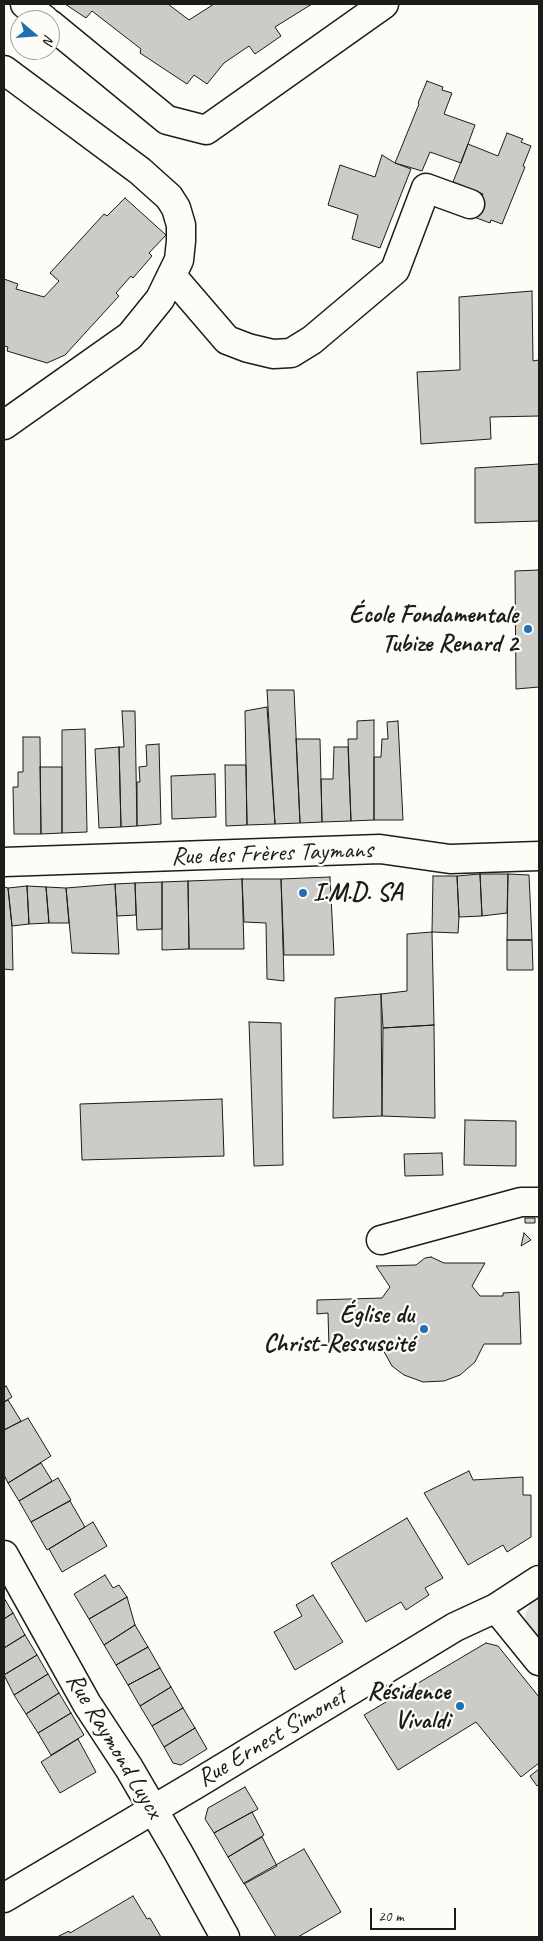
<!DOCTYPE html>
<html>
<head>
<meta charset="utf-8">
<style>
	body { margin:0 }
	#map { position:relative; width:543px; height:1941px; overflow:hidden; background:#fdfcf7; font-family:Caveat,sans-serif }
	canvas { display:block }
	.frame { position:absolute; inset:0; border:5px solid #1c1c1c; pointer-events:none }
	.north { position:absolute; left:10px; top:10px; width:50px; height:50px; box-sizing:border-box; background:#fdfcf7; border:1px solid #a3a29f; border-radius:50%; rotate:108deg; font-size:14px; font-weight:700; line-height:20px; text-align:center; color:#1c1c1c }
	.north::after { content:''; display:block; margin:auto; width:18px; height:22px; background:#1f6fb2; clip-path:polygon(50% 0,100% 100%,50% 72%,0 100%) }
	.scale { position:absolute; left:370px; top:1908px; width:86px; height:22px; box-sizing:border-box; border:2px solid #1c1c1c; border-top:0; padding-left:6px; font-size:15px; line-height:18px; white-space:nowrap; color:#1c1c1c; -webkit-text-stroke:4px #fdfcf7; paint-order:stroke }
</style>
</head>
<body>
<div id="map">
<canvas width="543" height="1941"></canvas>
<div class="frame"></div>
<div class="north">N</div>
<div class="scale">20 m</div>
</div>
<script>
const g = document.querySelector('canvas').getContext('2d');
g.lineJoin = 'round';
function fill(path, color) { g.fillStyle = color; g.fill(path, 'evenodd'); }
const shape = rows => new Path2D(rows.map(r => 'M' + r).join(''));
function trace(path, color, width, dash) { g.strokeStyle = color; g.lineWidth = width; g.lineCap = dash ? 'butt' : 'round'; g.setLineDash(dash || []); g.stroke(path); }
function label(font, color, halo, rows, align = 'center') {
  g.font = font + ' Caveat,sans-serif'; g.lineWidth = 4.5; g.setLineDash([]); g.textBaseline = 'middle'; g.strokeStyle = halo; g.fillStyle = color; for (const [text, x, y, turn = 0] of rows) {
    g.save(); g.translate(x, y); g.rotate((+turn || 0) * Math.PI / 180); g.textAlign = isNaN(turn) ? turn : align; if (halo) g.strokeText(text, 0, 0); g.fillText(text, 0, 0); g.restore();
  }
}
fill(shape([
	[539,1599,539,1640,527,1626,525,1615,529,1606]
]), '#e0dfdb');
const building = shape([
	[65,4,168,4,189,20,214,4,312,4,275,27,281,36,255,54,249,46,224,63,207,84,194,75,187,84,140,53,141,49,92,11,86,18,65,4],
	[427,81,443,87,442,90,452,93,444,114,475,125,461,163,430,152,422,171,395,163,419,104,418,103,427,81],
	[507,133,523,139,521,142,531,146,523,166,525,167,502,224,491,220,490,223,474,217,483,194,453,182,468,144,498,156,507,133],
	[382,155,395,163,411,169,380,248,352,239,358,215,328,205,340,165,375,177,382,155],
	[125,198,166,235,149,253,152,256,133,278,131,276,116,293,119,296,65,355,47,363,7,351,8,347,4,346,4,279,18,284,16,289,44,297,59,281,50,273,104,214,107,216,125,198],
	[532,291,533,361,539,360,539,416,490,417,491,439,421,444,417,372,460,370,459,297,532,291],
	[539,464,539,521,475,523,475,468,539,464],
	[539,570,539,687,516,689,515,571,539,570],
	[267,690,294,690,300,823,275,824,267,690],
	[267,707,275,824,247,825,245,711,267,707],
	[122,711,135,711,137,826,121,827,119,747,124,747,122,711],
	[374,720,374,820,351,821,348,739,357,739,357,721,374,720],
	[398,721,403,820,374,820,374,757,381,757,382,739,388,739,387,722,398,721],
	[85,729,87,832,62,833,62,730,85,729],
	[23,737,40,737,41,834,14,834,13,787,18,787,18,772,23,772,23,737],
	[296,739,320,739,322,822,300,823,296,739],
	[159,744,161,824,137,826,137,782,140,782,139,767,147,766,146,745,159,744],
	[119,747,121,827,99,828,95,749,119,747],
	[334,747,348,747,351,821,322,822,321,779,333,779,334,747],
	[225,765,246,765,247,825,226,826,225,765],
	[40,767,62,767,62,833,41,834,40,767],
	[215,774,216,817,172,819,171,776,215,774],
	[480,874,508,874,507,913,482,916,480,874],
	[480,874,482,916,459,917,457,876,480,874],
	[508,874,529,875,532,940,507,940,508,874],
	[433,876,457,876,459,917,458,933,432,932,433,876],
	[330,877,334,955,284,955,281,879,330,877],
	[242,879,281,879,284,981,267,979,266,923,244,922,242,879],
	[242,879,244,949,189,949,188,881,242,879],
	[188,881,189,949,162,950,162,882,188,881],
	[162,882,162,929,137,930,135,883,162,882],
	[135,883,136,915,117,916,115,884,135,883],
	[115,884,119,954,72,953,66,888,115,884],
	[27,886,46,887,49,923,29,924,27,886],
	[27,886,29,924,12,926,8,888,27,886],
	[4,887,8,888,12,926,13,970,4,969,4,887],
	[46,887,66,888,69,923,49,923,46,887],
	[432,932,434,1025,383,1028,381,994,407,991,407,934,432,932],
	[507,940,532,940,533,970,507,970,507,940],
	[381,994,382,1116,333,1118,335,998,381,994],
	[249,1022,281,1023,283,1165,254,1166,249,1022],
	[434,1025,435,1118,382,1116,383,1028,434,1025],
	[222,1099,224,1156,82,1160,80,1104,222,1099],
	[465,1120,516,1121,516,1166,464,1165,465,1120],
	[442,1153,443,1175,405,1176,404,1154,442,1153],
	[525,1218,535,1218,535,1223,525,1223,525,1218],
	[524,1233,531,1240,521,1246,524,1233],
	[431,1257,444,1263,485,1263,472,1286,480,1296,503,1296,503,1293,519,1292,521,1344,484,1344,475,1362,460,1375,444,1381,423,1382,404,1375,392,1366,382,1348,329,1348,328,1313,317,1314,317,1300,382,1298,390,1287,376,1266,416,1265,425,1258,431,1257],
	[6,1386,12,1397,4,1402,4,1388,6,1386],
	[8,1400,21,1421,4,1430,4,1402,8,1400],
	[28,1418,51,1456,8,1483,4,1475,4,1430,28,1418],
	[41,1463,52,1481,19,1501,8,1483,41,1463],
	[469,1471,473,1480,523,1477,523,1495,531,1495,531,1537,507,1552,503,1545,468,1565,424,1493,469,1471],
	[58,1478,71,1500,31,1522,19,1501,58,1478],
	[70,1501,85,1527,47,1550,31,1522,70,1501],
	[407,1518,443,1578,425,1588,429,1595,406,1610,401,1602,366,1622,331,1563,407,1518],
	[93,1522,107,1546,62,1572,49,1549,93,1522],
	[105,1575,113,1588,119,1585,127,1597,89,1619,74,1594,105,1575],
	[313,1595,343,1642,295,1670,274,1632,302,1616,296,1605,313,1595],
	[127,1597,135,1625,104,1645,89,1619,127,1597],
	[4,1598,13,1613,4,1619,4,1598],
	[13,1613,25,1635,4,1648,4,1619,13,1613],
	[135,1625,148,1647,116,1665,104,1645,135,1625],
	[25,1635,37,1655,4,1675,4,1648,25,1635],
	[486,1643,498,1646,539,1697,539,1763,521,1777,476,1722,398,1770,364,1715,486,1643],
	[148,1647,160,1668,128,1685,116,1665,148,1647],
	[37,1655,48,1674,14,1695,4,1675,37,1655],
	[160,1668,171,1687,140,1706,128,1685,160,1668],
	[48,1674,59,1693,26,1714,14,1695,48,1674],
	[171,1687,183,1708,152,1726,140,1706,171,1687],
	[59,1693,71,1713,38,1733,26,1714,59,1693],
	[183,1708,195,1728,164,1747,152,1726,183,1708],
	[71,1713,84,1735,51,1755,38,1733,71,1713],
	[195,1728,207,1749,181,1765,173,1763,164,1747,195,1728],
	[78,1739,96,1772,60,1793,41,1762,78,1739],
	[539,1769,539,1784,537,1786,530,1776,539,1769],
	[245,1787,258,1809,214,1833,205,1819,208,1808,245,1787],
	[252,1812,264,1835,228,1857,214,1833,252,1812],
	[262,1837,277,1866,244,1884,228,1857,262,1837],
	[304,1849,341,1912,298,1937,276,1937,244,1883,304,1849],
	[133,1896,147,1919,150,1918,161,1937,57,1937,69,1931,70,1933,133,1896]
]);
fill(building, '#cccbc8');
trace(building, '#1c1c1c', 1);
const minor = shape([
	[25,4,45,20],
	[50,24,167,120,206,130,384,4],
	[4,70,140,171,169,197,176,208,181,225,181,241,179,260,160,299,130,336,4,425],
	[172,276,227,340,248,348,273,354,291,353,312,340,395,270,426,188,470,204],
	[4,862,380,849,450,859,539,856],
	[381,1240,521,1202,539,1202],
	[4,1555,87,1704,129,1768,178,1852,225,1937],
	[496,1608,539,1661],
	[4,1898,198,1783,455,1627,496,1608,539,1580]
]);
trace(minor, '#1c1c1c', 31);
trace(minor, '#fdfcf7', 28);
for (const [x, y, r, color] of [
	[528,629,5,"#1f6fb2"],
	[303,893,5,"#1f6fb2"],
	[424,1329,5,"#1f6fb2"],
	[460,1706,5,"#1f6fb2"]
]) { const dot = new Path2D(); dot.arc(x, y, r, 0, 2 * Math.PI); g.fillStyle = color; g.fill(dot); trace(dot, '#fdfcf7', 2); }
label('bold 25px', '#1c1c1c', '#fdfcf7', [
	["École Fondamentale",518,615],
	["Tubize Renard 2",518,644],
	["I.M.D. SA",313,893,"left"],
	["Église du",414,1315],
	["Christ-Ressuscité",414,1344],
	["Résidence",450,1692],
	["Vivaldi",450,1721]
], 'right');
label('25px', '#1c1c1c', '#fdfcf7', [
	["Rue des Frères Taymans",272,854,-2],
	["Rue Ernest Simonet",272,1738,-31],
	["Rue Raymond Luycx",114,1746,59]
]);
</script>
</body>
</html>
